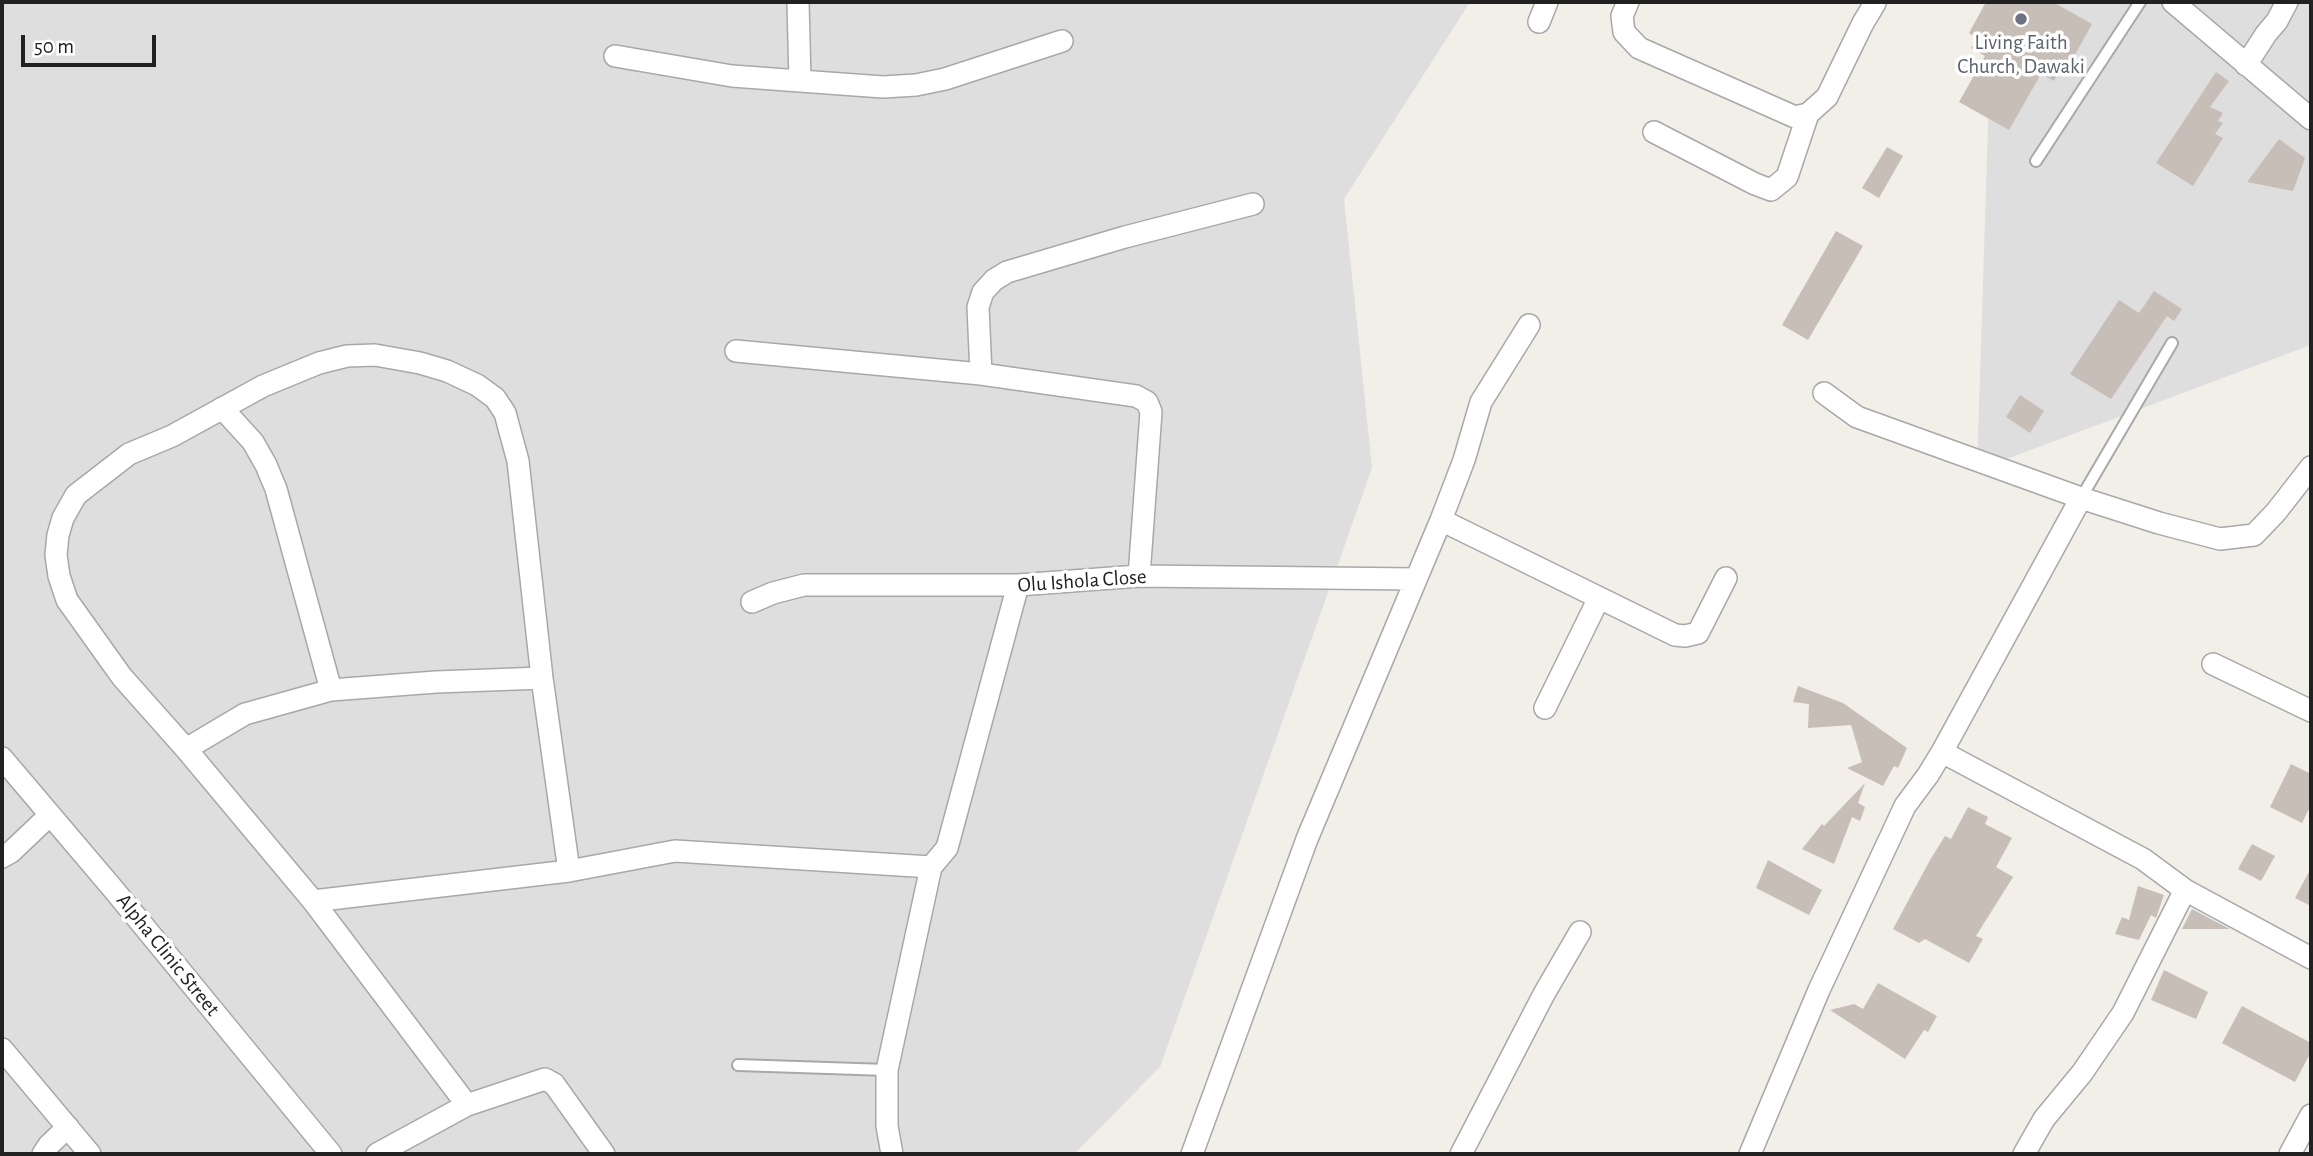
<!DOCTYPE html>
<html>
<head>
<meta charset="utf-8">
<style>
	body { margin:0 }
	#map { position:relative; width:2313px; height:1156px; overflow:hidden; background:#f2eee8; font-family:"Alegreya Sans",sans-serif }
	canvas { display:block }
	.frame { position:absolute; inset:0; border:4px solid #212121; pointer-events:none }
	.scale { position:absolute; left:21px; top:35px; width:135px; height:32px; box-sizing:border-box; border:4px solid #212121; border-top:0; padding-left:9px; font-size:21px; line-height:24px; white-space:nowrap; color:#212121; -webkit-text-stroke:5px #fff; paint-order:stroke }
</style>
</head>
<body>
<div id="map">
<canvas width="2313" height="1156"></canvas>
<div class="frame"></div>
<div class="scale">50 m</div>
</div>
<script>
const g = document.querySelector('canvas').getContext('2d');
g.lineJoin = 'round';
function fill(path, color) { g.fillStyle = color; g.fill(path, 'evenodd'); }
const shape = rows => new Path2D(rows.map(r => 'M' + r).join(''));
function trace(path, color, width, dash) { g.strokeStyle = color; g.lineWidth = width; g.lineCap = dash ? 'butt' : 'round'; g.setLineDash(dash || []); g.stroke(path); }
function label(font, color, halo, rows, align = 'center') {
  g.font = font + ' "Alegreya Sans",sans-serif'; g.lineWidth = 7; g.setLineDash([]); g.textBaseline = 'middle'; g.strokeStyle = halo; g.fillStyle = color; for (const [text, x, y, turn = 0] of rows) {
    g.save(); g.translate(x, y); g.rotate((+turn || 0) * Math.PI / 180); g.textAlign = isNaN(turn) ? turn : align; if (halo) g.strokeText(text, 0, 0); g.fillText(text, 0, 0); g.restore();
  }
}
fill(shape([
	[2,2,1470,2,1344,199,1372,468,1160,1067,1074,1154,2,1154],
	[1992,2,2311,2,2311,345,1977,470]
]), '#dfdede');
fill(shape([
	[1986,2,2053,2,2092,24,2066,71,2061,68,2054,81,2041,74,2009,130,1959,102,1985,56,1971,48,1978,39,1969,33],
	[2216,72,2229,81,2210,107,2223,113,2218,121,2223,123,2215,134,2223,138,2193,186,2156,163],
	[2279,139,2305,158,2293,191,2247,182],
	[1887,147,1903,156,1879,198,1862,188],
	[1836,231,1863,246,1808,340,1782,325],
	[2154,291,2182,309,2174,321,2167,316,2111,399,2070,374,2119,300,2139,313],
	[2020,395,2044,411,2030,433,2006,417],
	[1798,686,1843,703,1907,748,1898,768,1894,766,1883,786,1847,768,1862,762,1851,725,1808,728,1809,704,1793,702],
	[2291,764,2311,774,2311,805,2302,823,2270,807],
	[1865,783,1858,803,1865,807,1860,821,1852,817,1834,864,1802,849,1822,824,1824,826],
	[1968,807,1988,817,1985,824,2012,838,1996,867,2013,877,1976,936,1983,939,1969,963,1925,939,1919,943,1893,929,1930,860,1945,836,1951,839],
	[2252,844,2275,856,2261,881,2238,869],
	[1768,860,1822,890,1809,915,1756,888],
	[2311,868,2311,906,2295,898],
	[2138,886,2164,895,2156,918,2151,915,2139,940,2115,934,2122,917,2129,920],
	[2192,909,2207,917,2230,929,2182,929],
	[2164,970,2208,992,2196,1019,2151,1000],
	[1878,983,1937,1016,1928,1032,1924,1030,1905,1059,1830,1010,1854,1004,1863,1009],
	[2242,1006,2311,1043,2311,1052,2295,1082,2222,1043]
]), '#c7beb7');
const lane = shape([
	[2036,161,2140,2],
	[2081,498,2172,343],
	[738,1065,887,1070]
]);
const street = shape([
	[798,2,800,81,883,87,916,85,945,79,1062,41],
	[1628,2,1622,16,1624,32,1639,48,1795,117,1808,114,1827,97,1863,23,1875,3,1872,2],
	[2173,2,2311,119],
	[1539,22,1547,2],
	[615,56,732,76,800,81],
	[2246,65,2266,34,2277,21,2287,2],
	[1654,132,1755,184,1771,190,1787,177,1808,114],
	[736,351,981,374,1136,396,1147,402,1151,412,1139,576],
	[981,374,978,307,983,292,994,280,1007,272,1125,237,1253,204],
	[1824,393,1857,417,2081,498,2159,523,2220,539,2254,535,2276,512,2311,467],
	[222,408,253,442,266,465,276,489,331,690],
	[1441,520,1675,635,1685,636,1698,633,1726,578],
	[752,602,773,593,804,585,1018,585,1139,576,1415,579],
	[2213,664,2311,711],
	[1545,708,1599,598],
	[186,749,245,714,331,690,436,682,542,678],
	[1942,752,2081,498],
	[2,758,114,890,331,1154],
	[2,857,11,852,50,815],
	[313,901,569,871,675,851,931,867],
	[2,1049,90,1154],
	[467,1105,313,901,186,749,122,677,67,600,59,576,56,555,58,535,63,518,76,495,129,454,172,436,263,386,319,363,347,356,375,355,420,363,447,371,477,385,495,398,505,413,518,461,542,678,569,871],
	[43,1154,49,1145,68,1127],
	[377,1154,467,1105,545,1079,554,1084,604,1154],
	[892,1154,887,1126,887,1070,931,867,947,848,1018,585],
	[1192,1154,1307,839,1441,520,1464,460,1481,402,1529,325],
	[1461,1154,1544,994,1580,932],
	[1750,1154,1819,990,1905,806,1928,775,1942,752,2143,859,2185,890,2311,958],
	[2024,1154,2044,1119,2082,1073,2123,1013,2185,890],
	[2290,1154,2311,1115]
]);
trace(lane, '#a8a8a8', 14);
trace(street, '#a8a8a8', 24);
trace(lane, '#fff', 10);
trace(street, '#fff', 21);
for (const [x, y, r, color] of [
	[2021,19,7,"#6b7280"]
]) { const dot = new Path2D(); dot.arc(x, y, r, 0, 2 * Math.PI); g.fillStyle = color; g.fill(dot); trace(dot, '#fff', 2.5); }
label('21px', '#5b616d', '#fff', [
	["Living Faith",2021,43],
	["Church, Dawaki",2021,67]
]);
label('21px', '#212121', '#fff', [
	["Olu Ishola Close",1082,581,-4],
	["Alpha Clinic Street",168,955,51]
]);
</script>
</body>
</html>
